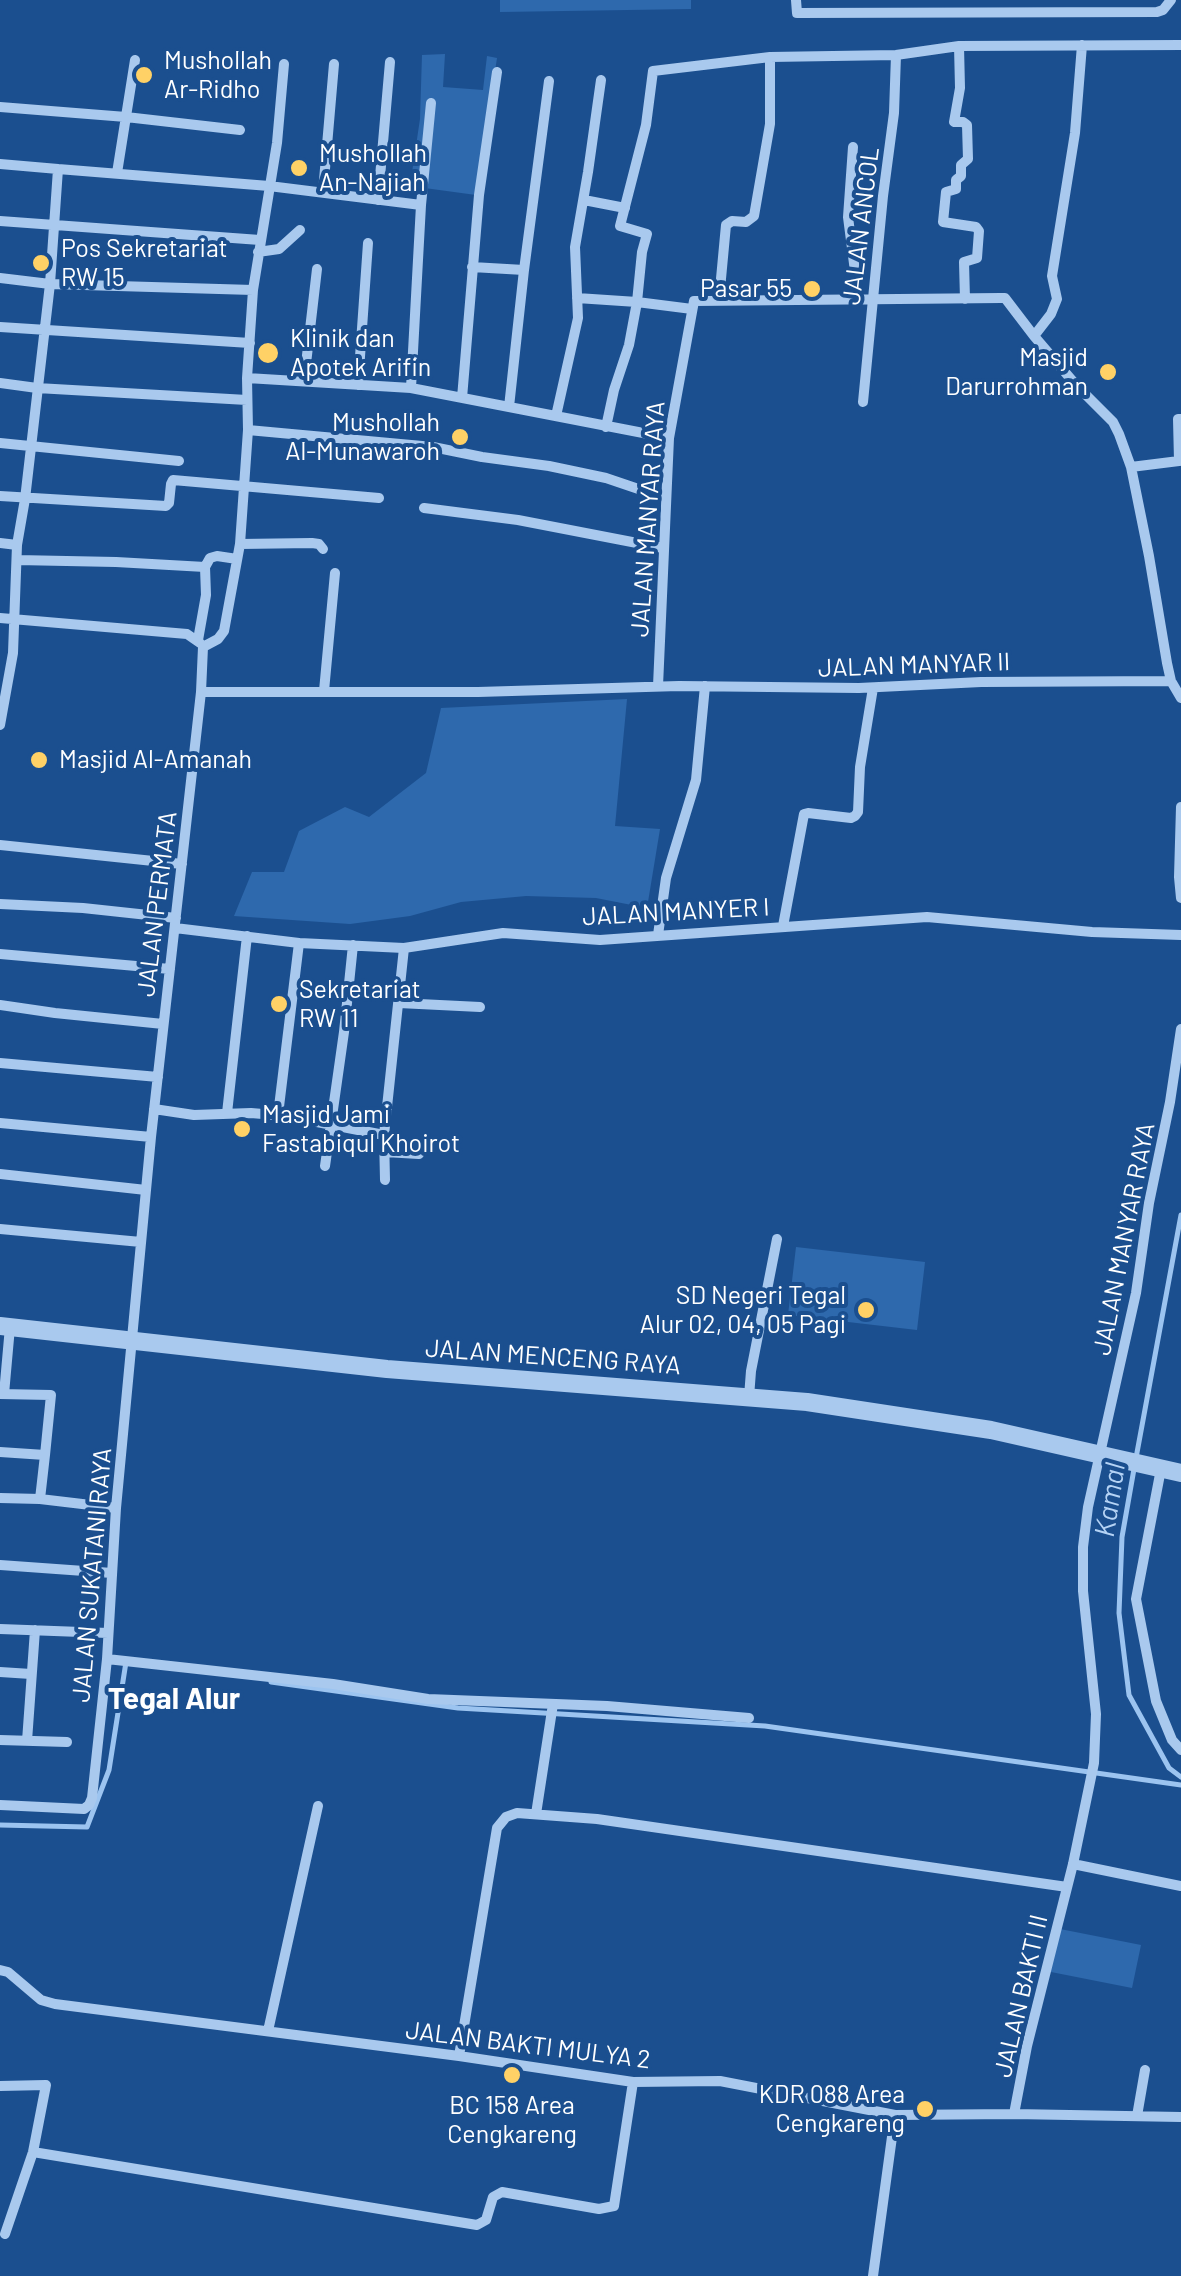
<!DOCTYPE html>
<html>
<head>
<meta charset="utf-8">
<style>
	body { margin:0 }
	canvas { display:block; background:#1b4f8f }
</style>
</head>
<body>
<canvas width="1181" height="2276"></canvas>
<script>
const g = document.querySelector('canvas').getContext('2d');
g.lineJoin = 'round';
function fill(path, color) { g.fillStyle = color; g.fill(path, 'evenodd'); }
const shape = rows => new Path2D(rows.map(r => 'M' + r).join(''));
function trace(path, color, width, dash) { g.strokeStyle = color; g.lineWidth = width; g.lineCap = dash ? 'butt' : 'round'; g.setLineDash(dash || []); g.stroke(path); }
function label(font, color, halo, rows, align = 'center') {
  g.font = font + ' Barlow,sans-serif'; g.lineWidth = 8; g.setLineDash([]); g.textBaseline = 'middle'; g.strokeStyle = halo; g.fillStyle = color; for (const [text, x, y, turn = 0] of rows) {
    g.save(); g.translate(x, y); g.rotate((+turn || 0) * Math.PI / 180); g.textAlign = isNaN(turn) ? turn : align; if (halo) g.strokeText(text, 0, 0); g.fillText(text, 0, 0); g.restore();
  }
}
fill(shape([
	[500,0,691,0,691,9,500,12],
	[445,54,443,87,483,90,487,56,497,58,476,195,410,186,420,119,422,55],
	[627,699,615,826,660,829,647,908,596,898,526,896,461,902,410,916,350,924,234,916,252,872,284,872,299,831,345,807,369,817,426,773,441,708],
	[796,1247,925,1262,917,1330,788,1315],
	[1055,1928,1141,1945,1132,1988,1046,1971]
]), '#2e69ad');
trace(shape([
	[1136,1458,1181,1215],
	[1134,1469,1122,1537,1119,1613,1129,1695,1169,1768,1181,1777],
	[271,1682,458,1708,765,1726,1181,1785],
	[0,1825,87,1827,109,1770,126,1662]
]), '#9cc4f0', 5);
trace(shape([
	[796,0,797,13,1157,12,1163,10,1171,0],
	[959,46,960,88,954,122,963,122,967,125,968,159,961,165,961,176,956,180,956,189,946,192,943,222,976,227,979,231,977,258,964,262,965,299],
	[0,107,126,117,240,130],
	[853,147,848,217,856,279,855,301],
	[0,164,58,169,50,284,25,499,17,545,13,653,0,725],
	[58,169,269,186,421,205,411,388],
	[117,173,135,60],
	[323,192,334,64],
	[378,200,390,62],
	[584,200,625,208],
	[421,205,431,103],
	[0,221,260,240],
	[258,252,279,249,300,230],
	[472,267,524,270],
	[0,278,50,284,253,290],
	[577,298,637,302,642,252,647,234,620,226,646,125,653,71,770,57,896,55,959,46,1181,45],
	[719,300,726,225,732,221,746,222,754,216,770,124,770,57],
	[0,327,250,343],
	[1034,336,1051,314,1057,299,1052,276,1075,133,1082,45],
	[247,378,411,388,669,438],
	[304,381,317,269],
	[0,383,37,388,247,400],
	[358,385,368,243],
	[462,398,479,195,497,72],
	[863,402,883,196,894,113,896,55],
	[509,407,524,270,549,81],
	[556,416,578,318,575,247,588,172,601,80],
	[606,427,614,390,629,345,637,302,692,309],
	[248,430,433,447,482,457,549,466,606,478,665,498],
	[0,443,179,461],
	[1131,467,1179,461,1178,419,1181,419],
	[0,496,166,506,169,503,171,484,173,480,379,498],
	[424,508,518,520,663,548],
	[0,543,17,545],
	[240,544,312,543,319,544,323,549],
	[17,560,116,562,205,567,206,595,198,640],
	[205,567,210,558,217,556,237,559],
	[0,618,187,634,200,643],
	[658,686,669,438,694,301,1001,298,1005,298,1034,336,1076,385,1113,422,1119,434,1131,467,1149,556,1167,663,1171,681,1181,698],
	[324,691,335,573],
	[201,692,478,692,679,686,859,688,981,682,1171,681],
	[1181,807,1179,877,1181,898],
	[0,845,182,864],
	[0,904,83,908,176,918],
	[783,926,804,814,808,813,851,818,855,816,858,812,860,767,873,688],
	[175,928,299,943,404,948,503,933,600,940,927,917,1092,932,1181,935],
	[658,935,666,878,696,780,705,686],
	[0,954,170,969],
	[399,1003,480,1007],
	[0,1005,55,1013,163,1024],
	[0,1063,158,1077],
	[154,1109,194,1115,251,1113,286,1116,384,1135],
	[227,1113,247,936],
	[278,1115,299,943],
	[0,1123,151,1137],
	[385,1152,419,1154],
	[325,1166,344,1032,353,945],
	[0,1174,146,1190],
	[385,1180,384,1135,404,948],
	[0,1229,141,1242],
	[0,1394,51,1395,45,1455],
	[4,1394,10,1327],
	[749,1397,751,1371,777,1239],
	[0,1452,45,1455,40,1499],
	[1161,1469,1136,1599,1156,1701,1172,1740,1181,1750],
	[0,1498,40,1499,116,1508],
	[0,1565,112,1573],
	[0,1629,108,1633],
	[107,1659,333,1684,428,1699,607,1706,749,1718],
	[0,1672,31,1674],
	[0,1740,67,1742],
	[27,1741,35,1630],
	[0,1805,84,1809,89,1805,92,1798,107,1659,116,1508,151,1137,201,692,203,647,218,639,224,631,240,544,248,430,247,378,253,290,277,143,284,64],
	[536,1814,553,1704],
	[1073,1864,1181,1886],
	[0,1970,8,1972,41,2000,55,2004,459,2056,633,2082,720,2081,895,2115,1014,2114,1181,2117],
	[268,2031,318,1806],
	[459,2056,497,1828,506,1817,517,1813,597,1819,1067,1887],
	[0,2086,46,2085,33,2152,5,2234],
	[1014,2114,1027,2046,1073,1864,1094,1763,1096,1714,1083,1591,1083,1547,1088,1507,1136,1293,1149,1203,1170,1102,1181,1029],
	[1137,2116,1145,2070],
	[33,2152,477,2225,486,2220,493,2197,502,2192,599,2209,614,2206,633,2082],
	[873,2276,895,2115]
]), '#a9c9ee', 10);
trace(shape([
	[0,1326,387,1369,807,1402,991,1430,1181,1473]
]), '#a9c9ee', 18);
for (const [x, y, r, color] of [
	[144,75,10,"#ffd166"],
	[299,168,10,"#ffd166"],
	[41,263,10,"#ffd166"],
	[812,289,10,"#ffd166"],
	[268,353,12,"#ffd166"],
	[1108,372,10,"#ffd166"],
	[460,437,10,"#ffd166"],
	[39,760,10,"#ffd166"],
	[279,1004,10,"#ffd166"],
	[242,1129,10,"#ffd166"],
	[866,1310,10,"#ffd166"],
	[512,2075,10,"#ffd166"],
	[925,2109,10,"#ffd166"]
]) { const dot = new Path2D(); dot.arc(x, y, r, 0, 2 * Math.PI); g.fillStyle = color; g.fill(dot); trace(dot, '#1b4f8f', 4); }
label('25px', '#fff', '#1b4f8f', [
	["Mushollah",164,61],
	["Ar-Ridho",164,90],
	["Mushollah",319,154],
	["An-Najiah",319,183],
	["Pos Sekretariat",61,249],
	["RW 15",61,278],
	["Pasar 55",792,289,"right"],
	["Klinik dan",290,339],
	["Apotek Arifin",290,368],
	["Masjid",1088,358,"right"],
	["Darurrohman",1088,387,"right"],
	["Mushollah",440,423,"right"],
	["Al-Munawaroh",440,452,"right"],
	["Masjid Al-Amanah",59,760],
	["Sekretariat",299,990],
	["RW 11",299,1019],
	["Masjid Jami",262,1115],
	["Fastabiqul Khoirot",262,1144],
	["SD Negeri Tegal",846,1296,"right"],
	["Alur 02, 04, 05 Pagi",846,1325,"right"],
	["KDR 088 Area",905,2095,"right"],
	["Cengkareng",905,2124,"right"],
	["BC 158 Area",512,2106,"center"],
	["Cengkareng",512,2135,"center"]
], 'left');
label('25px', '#fff', '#1b4f8f', [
	["JALAN ANCOL",861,226,-83],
	["JALAN MANYAR RAYA",648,519,-86],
	["JALAN MANYAR II",914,665,-2],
	["JALAN PERMATA",157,904,-83],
	["JALAN MANYER I",676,912,-3],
	["JALAN MANYAR RAYA",1124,1239,-79],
	["JALAN MENCENG RAYA",553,1357,4],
	["JALAN SUKATANI RAYA",92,1575,-85],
	["JALAN BAKTI II",1021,1996,-77],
	["JALAN BAKTI MULYA 2",528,2045,7]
]);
label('italic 28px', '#b5d3f5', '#1b4f8f', [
	["Kamal",1110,1500,-81]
]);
label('bold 30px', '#fff', '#1b4f8f', [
	["Tegal Alur",174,1699]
]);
</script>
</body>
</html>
